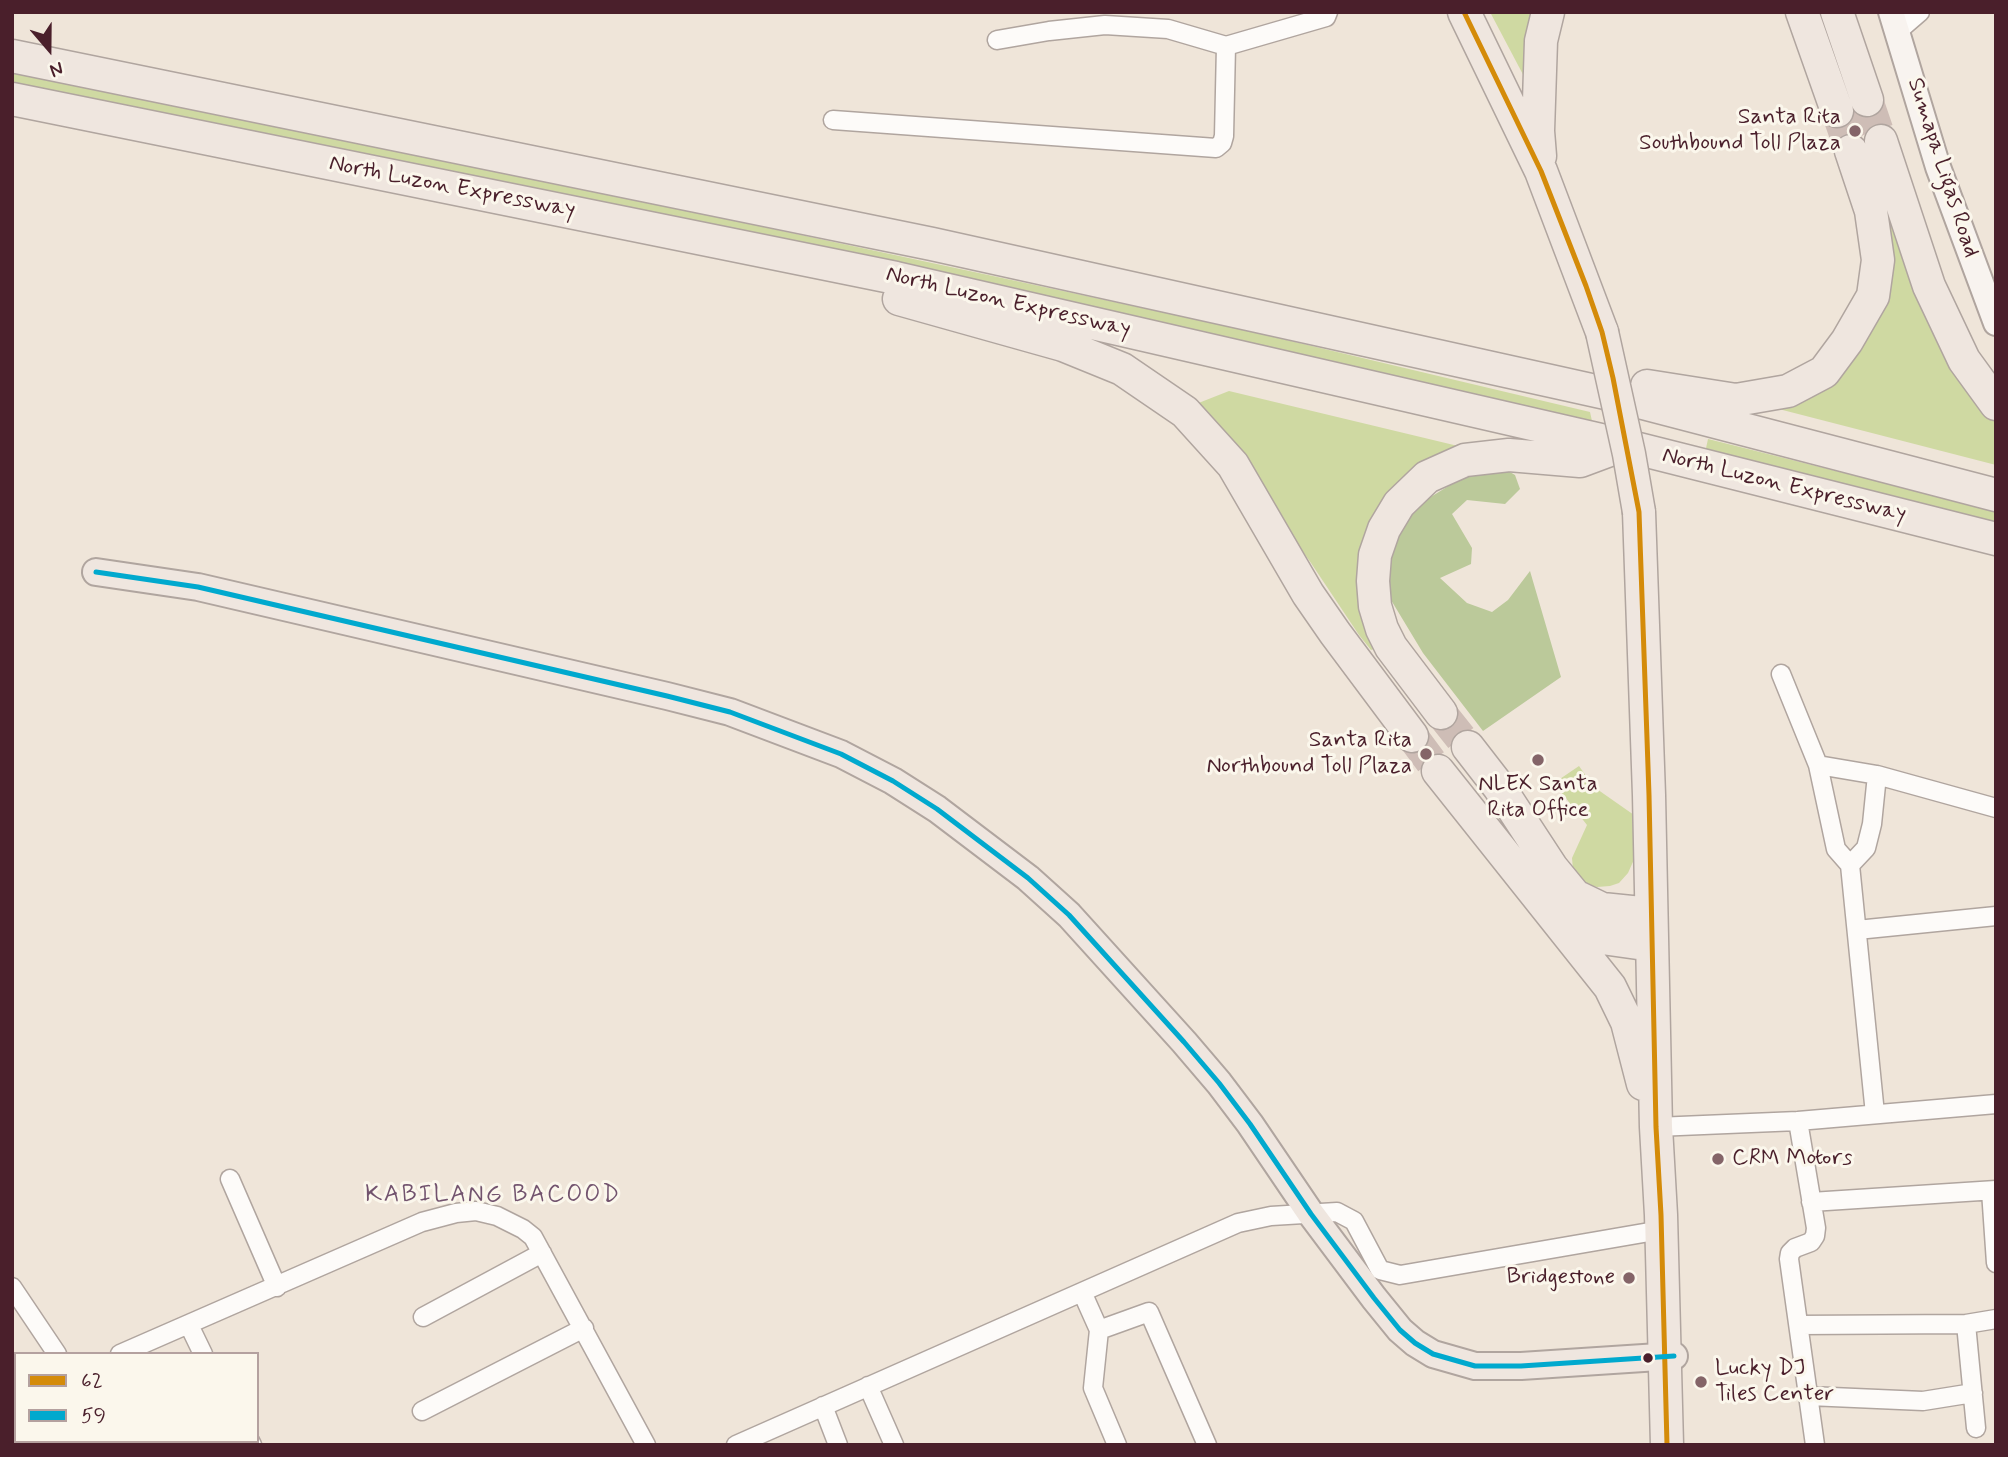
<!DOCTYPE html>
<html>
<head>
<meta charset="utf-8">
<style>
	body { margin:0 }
	#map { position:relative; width:2008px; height:1457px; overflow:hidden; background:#efe5d9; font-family:Mynerve,sans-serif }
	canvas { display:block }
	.frame { position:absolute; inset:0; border:14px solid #4a1f2b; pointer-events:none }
	.legend { position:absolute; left:14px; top:1352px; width:245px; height:91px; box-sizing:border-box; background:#fbf7ec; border:2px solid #b4a19f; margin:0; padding:9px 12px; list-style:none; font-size:21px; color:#4a1f2b }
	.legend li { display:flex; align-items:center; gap:14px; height:35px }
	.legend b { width:35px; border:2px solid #b4a19f }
	.north { position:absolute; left:14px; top:14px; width:70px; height:70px; -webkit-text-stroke:5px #fbf7ec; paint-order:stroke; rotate:160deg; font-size:19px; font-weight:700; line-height:28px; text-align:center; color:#4a1f2b }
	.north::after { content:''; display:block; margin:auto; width:24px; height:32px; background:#4a1f2b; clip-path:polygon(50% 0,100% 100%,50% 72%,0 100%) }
</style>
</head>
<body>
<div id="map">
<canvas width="2008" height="1457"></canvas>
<div class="frame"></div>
<ul class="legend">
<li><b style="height:9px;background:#d48b09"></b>62</li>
<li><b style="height:9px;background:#00a9ce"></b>59</li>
</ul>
<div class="north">N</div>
</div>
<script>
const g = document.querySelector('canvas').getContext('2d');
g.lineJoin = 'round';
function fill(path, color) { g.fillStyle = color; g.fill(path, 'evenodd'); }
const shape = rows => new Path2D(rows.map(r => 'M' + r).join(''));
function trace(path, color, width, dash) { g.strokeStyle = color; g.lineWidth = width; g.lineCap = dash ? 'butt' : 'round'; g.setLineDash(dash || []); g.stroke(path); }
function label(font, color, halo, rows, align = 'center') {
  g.font = font + ' Mynerve,sans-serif'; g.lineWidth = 6; g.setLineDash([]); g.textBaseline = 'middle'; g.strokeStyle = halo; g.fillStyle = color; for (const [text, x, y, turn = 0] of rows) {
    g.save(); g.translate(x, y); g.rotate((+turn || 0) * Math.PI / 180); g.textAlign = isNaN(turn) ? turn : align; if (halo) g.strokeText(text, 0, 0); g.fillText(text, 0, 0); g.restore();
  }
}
fill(shape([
	[1490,12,1540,12,1528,84],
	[12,73,759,226,1236,328,1590,412,1594,430,12,95],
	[1885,208,1939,328,1996,412,1996,465,1771,407,1840,367],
	[1229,391,1458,446,1401,486,1374,649,1371,650,1359,635,1311,563,1196,404],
	[1708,439,1996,511,1996,531,1705,453],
	[1579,766,1594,787,1634,815,1636,855,1628,873,1619,883,1610,886,1597,887,1583,884,1573,870,1572,858,1587,825,1554,783]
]), '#cfd9a2');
fill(shape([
	[1498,465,1515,475,1520,489,1505,504,1467,500,1452,514,1472,548,1471,564,1440,578,1467,603,1492,612,1508,600,1530,571,1561,677,1483,731,1423,653,1391,600,1386,560,1416,506,1468,474]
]), '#bbc99a');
trace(shape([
	[1867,100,1881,141],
	[1837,111,1851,151],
	[1441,713,1468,747],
	[1412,736,1438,771]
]), '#cebdb6', 32, [32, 16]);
const street = shape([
	[1898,31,1920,12],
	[997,40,1049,31,1105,25,1168,29,1226,46],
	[833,120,1216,148,1222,143,1224,136,1226,46,1326,17,1328,12],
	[1781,674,1818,765,1836,849,1850,865,1875,1114],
	[1818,765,1877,775,1996,808],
	[1850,865,1866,848,1872,824,1877,775],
	[1857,930,1996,916],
	[1798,1121,1816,1228,1815,1236,1811,1242,1795,1248,1790,1253,1789,1259,1815,1445],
	[1656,1127,1798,1121,1996,1104],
	[230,1179,277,1287],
	[1991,1191,1996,1263],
	[1811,1202,1996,1190],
	[12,1287,57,1354],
	[1082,1292,1099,1330,1093,1388,1117,1445],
	[423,1317,542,1253],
	[1966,1324,1976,1428],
	[189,1325,203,1354],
	[1799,1325,1966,1324,1996,1319],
	[1099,1330,1149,1312,1207,1445],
	[120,1354,422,1222,456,1213,476,1211,497,1216,523,1229,533,1237,646,1445],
	[868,1386,894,1445],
	[1809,1396,1923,1401,1973,1393],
	[12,1401,16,1399],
	[823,1406,838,1445],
	[422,1411,584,1328],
	[250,1441,252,1445],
	[47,1445,54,1441],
	[736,1445,1238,1223,1271,1216,1337,1212,1354,1221,1380,1270,1400,1275,1661,1230]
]);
const secondary = shape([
	[1891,12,1938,167,1996,323]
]);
const primary = shape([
	[96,572,198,587,667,696,730,712,841,754,893,781,937,809,1028,878,1069,915,1184,1042,1219,1083,1250,1124,1311,1214,1374,1298,1400,1330,1415,1343,1433,1354,1475,1366,1521,1366,1674,1356]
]);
const highway = shape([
	[1464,12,1541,171,1602,332],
	[1802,12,1837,111],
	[1837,12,1867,100],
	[12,56,932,244,1605,393,1996,495],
	[12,99,896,278,1623,445,1996,539],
	[1881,141,1929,286,1964,360,1996,404],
	[1540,156,1538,131,1541,41,1548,12],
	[899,299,1063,345,1122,369,1185,412,1233,465,1308,594,1335,633,1412,736],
	[1647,386,1736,400,1788,391,1824,372,1847,341,1873,296,1878,260,1871,211,1851,151],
	[1639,512,1649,795,1656,1127,1661,1215,1667,1445],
	[1441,713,1391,647,1382,629,1375,606,1373,581,1375,555,1384,529,1399,504,1427,477,1465,460,1509,455,1580,461,1623,445],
	[1468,747,1499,787,1552,868,1575,896,1602,909,1651,914],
	[1438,771,1610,987,1627,1022,1643,1084],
	[1559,916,1602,938,1652,945]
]);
trace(street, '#b0a59f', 21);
trace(secondary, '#b0a59f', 28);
trace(primary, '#b0a59f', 30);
trace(highway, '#b0a59f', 35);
trace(street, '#fdfbf9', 18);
trace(secondary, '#f8f3ef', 24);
trace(primary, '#efe6df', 26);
trace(highway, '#efe6df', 32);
const highwayBridge = shape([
	[1602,332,1629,454,1639,512]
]);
trace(highwayBridge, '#b0a59f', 35, []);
trace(highwayBridge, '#efe6df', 32);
trace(shape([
	[1464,12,1541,171,1586,286,1602,332,1613,378,1639,512,1649,795,1656,1127,1661,1215,1667,1445]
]), '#d48b09', 5);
trace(shape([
	[96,572,198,587,667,696,730,712,841,754,893,781,937,809,1028,878,1069,915,1184,1042,1219,1083,1250,1124,1311,1214,1374,1298,1400,1330,1415,1343,1433,1354,1475,1366,1521,1366,1674,1356]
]), '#00a9ce', 5);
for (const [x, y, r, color] of [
	[1855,131,7,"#846468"],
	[1426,754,7,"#846468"],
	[1538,760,7,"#846468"],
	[1718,1159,7,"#846468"],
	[1629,1278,7,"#846468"],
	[1648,1358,6,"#4a1f2b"],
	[1701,1382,7,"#846468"]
]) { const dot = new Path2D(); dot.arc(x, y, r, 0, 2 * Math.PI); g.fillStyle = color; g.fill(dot); trace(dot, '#fbf7ec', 2.5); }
label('23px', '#4a1f2b', '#fbf7ec', [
	["Santa Rita",1841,118],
	["Southbound Toll Plaza",1841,144],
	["Santa Rita",1412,741],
	["Northbound Toll Plaza",1412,767],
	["NLEX Santa",1538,785,"center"],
	["Rita Office",1538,811,"center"],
	["CRM Motors",1732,1159,"left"],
	["Bridgestone",1615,1278],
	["Lucky DJ",1715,1369,"left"],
	["Tiles Center",1715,1395,"left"]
], 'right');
label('23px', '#4a1f2b', '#fbf7ec', [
	["Sumapa Ligas Road",1942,168,72],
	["North Luzon Expressway",452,188,11],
	["North Luzon Expressway",1008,303,13],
	["North Luzon Expressway",1784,486,14]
]);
g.letterSpacing = '2px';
label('24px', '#72536e', '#fbf7ec', [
	["KABILANG BACOOD",493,1196]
]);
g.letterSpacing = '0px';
</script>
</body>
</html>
